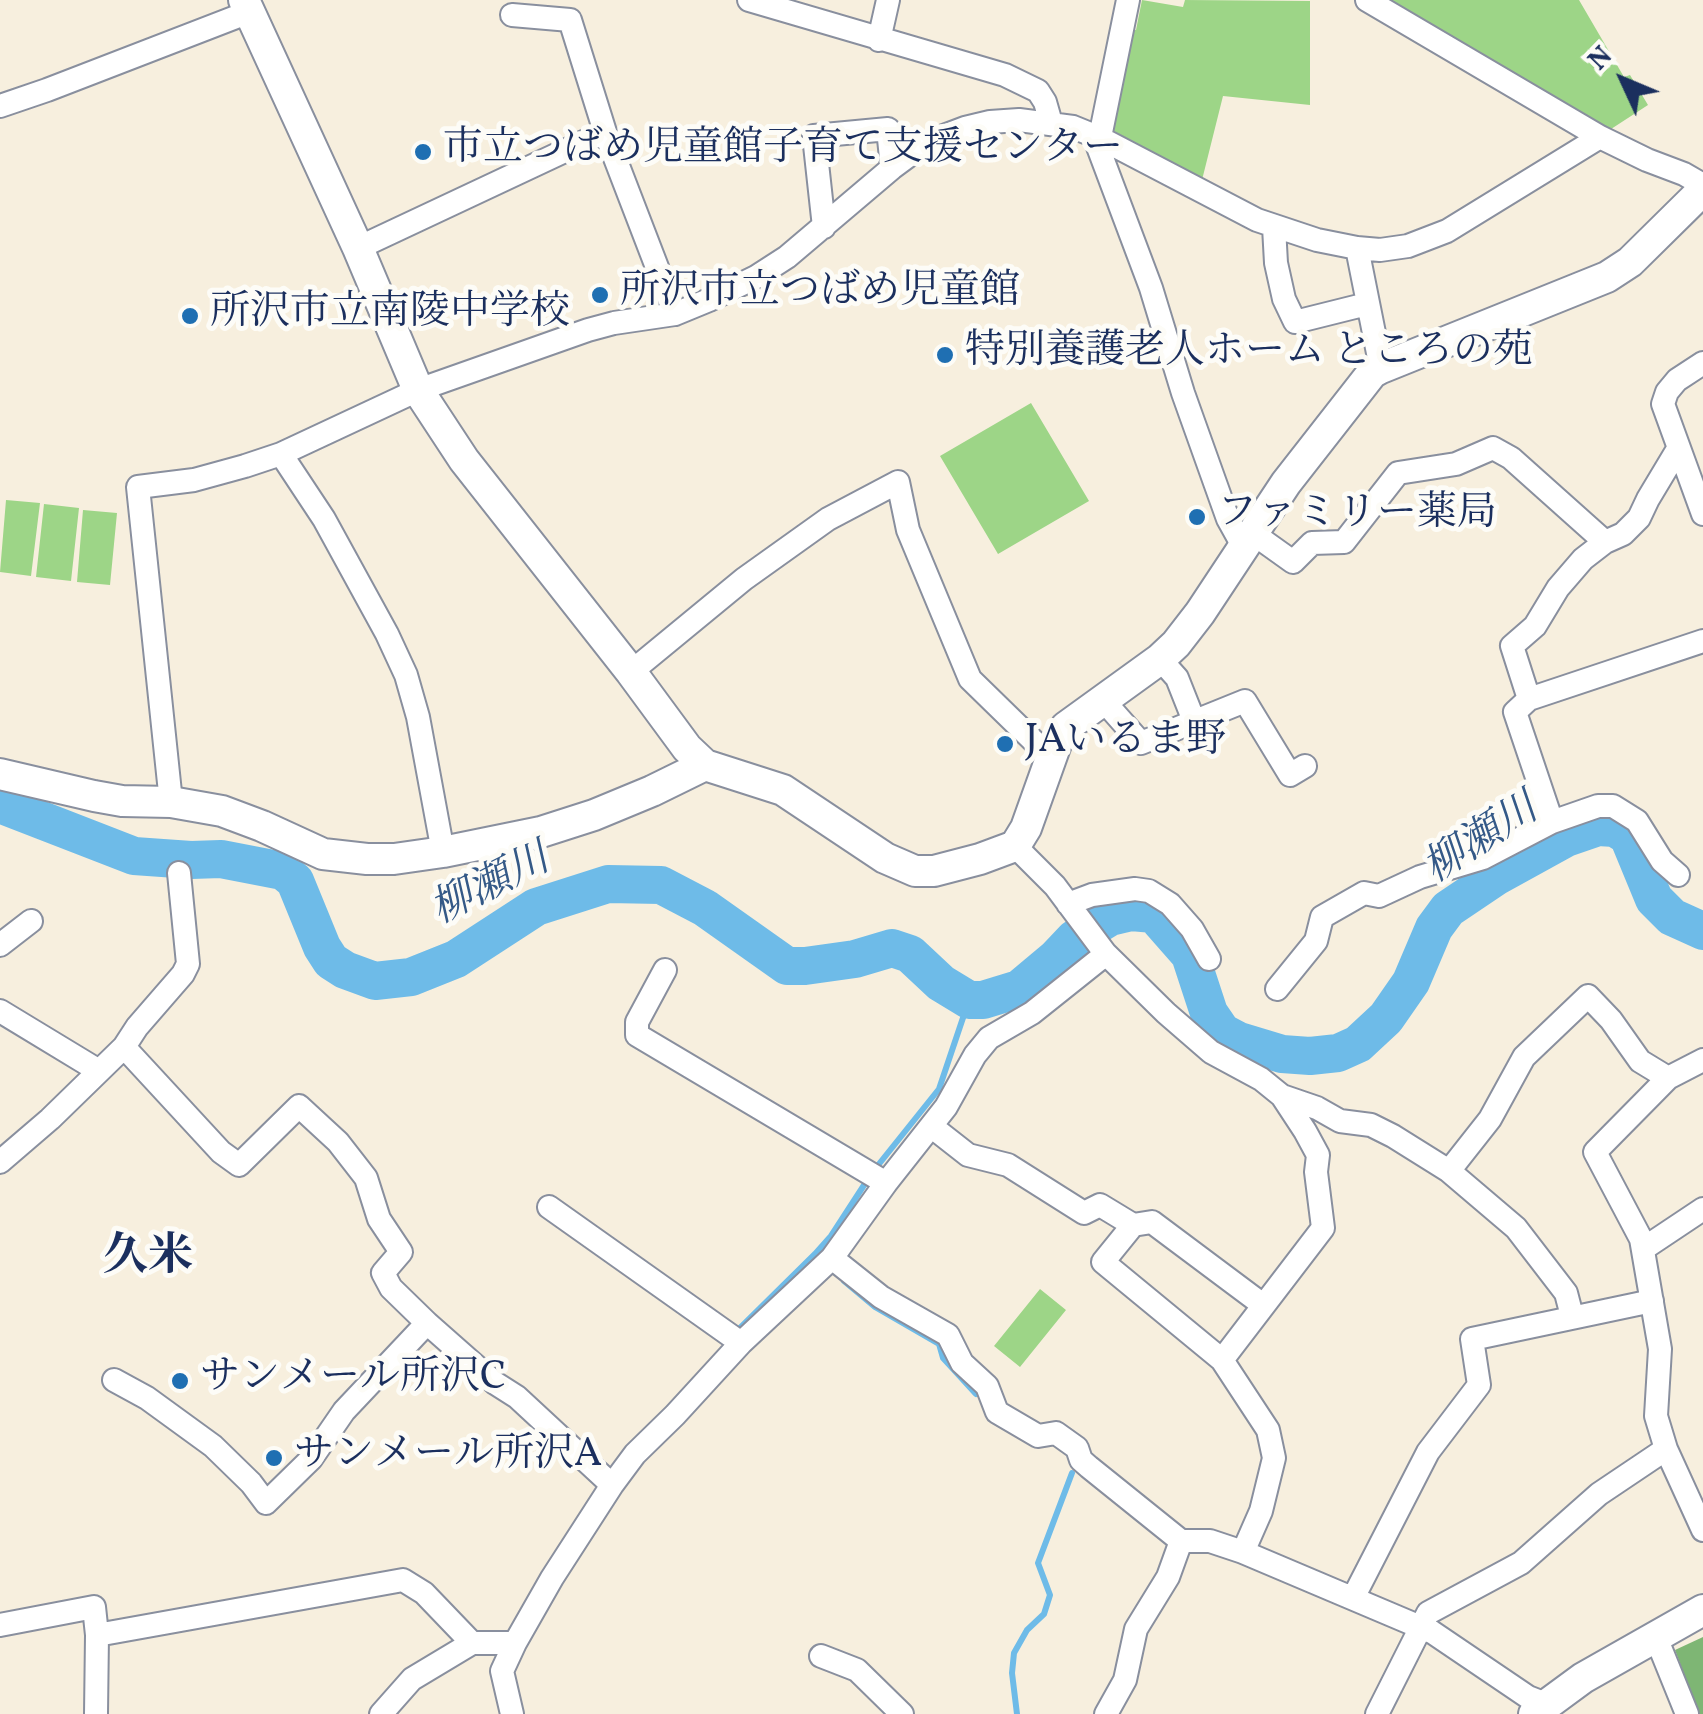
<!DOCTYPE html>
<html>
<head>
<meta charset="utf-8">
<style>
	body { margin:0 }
	#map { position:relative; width:1703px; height:1714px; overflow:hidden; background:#f7efde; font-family:Vollkorn,serif }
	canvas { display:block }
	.north { position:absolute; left:1573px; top:30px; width:100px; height:100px; -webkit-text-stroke:8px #fdfcf7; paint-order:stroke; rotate:314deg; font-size:28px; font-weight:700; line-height:40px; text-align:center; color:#1b2f5e }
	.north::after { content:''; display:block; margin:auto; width:35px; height:45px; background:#1b2f5e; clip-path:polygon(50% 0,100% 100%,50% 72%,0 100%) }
</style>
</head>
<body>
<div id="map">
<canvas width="1703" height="1714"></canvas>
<div class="north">N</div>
</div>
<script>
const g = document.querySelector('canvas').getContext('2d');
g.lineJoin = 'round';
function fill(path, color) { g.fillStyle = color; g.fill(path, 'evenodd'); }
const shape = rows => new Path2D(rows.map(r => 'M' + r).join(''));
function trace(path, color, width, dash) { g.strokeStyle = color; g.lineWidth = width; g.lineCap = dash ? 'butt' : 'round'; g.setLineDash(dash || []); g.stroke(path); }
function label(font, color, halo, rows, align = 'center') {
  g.font = font + ' Vollkorn,"Noto Serif JP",serif'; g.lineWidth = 10; g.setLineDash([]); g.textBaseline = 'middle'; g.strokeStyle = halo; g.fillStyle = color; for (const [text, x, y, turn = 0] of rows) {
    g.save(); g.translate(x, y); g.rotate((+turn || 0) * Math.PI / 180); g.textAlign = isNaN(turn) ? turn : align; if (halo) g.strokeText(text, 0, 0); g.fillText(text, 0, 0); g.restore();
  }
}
fill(shape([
	[1142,0,1183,7,1185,0,1310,1,1310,105,1223,96,1202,180,1112,130,1129,29,1136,30],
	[1382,0,1579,0,1624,77,1630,75,1648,105,1608,131],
	[1031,403,1089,501,998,554,940,456],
	[6,500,40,503,31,576,0,572],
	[44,504,79,508,71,581,36,577],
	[83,510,117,513,110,585,77,582],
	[1040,1289,1066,1310,1020,1367,994,1346]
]), '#9dd587');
fill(shape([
	[1703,1637,1703,1714,1699,1714,1675,1650]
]), '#7eb674');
trace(shape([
	[875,1169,939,1089,969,1000],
	[844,1281,875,1307,939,1344,943,1358,976,1394],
	[736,1332,815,1254,831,1236,868,1179],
	[1017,1714,1012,1673,1014,1653,1027,1630,1044,1614,1050,1595,1038,1563,1072,1473]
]), '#6ebbe8', 6);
trace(shape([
	[0,804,134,856,191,860,221,859,283,871,295,881,322,947,331,961,345,970,375,981,411,977,456,959,536,907,608,884,661,885,705,908,787,966,805,966,855,959,892,948,910,954,941,983,969,1000,983,1000,1019,989,1056,958,1074,939,1110,917,1131,912,1154,914,1190,955,1209,1013,1222,1032,1239,1041,1282,1054,1310,1056,1338,1053,1358,1044,1386,1018,1411,982,1434,928,1448,909,1497,876,1566,838,1598,827,1615,828,1628,836,1654,899,1672,917,1703,931]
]), '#6ebbe8', 38);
const minor = shape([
	[749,0,1005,75,1038,91,1045,102,1051,123],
	[1128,0,1098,147,1151,288,1183,393,1228,519,1243,546],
	[1367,0,1600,137,1647,160,1684,174,1703,185],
	[512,15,570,20,605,132,675,314],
	[879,40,888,0],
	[0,106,47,90,249,12],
	[824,227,814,136,888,129,892,168],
	[1274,227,1276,263,1284,299,1295,322,1367,304],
	[358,248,605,132],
	[1357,248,1381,368],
	[1703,363,1677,380,1667,392,1663,404,1703,514],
	[281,454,324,519,387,634,406,675,418,717,443,852],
	[1251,532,1293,562,1312,543,1344,542,1398,473,1456,464,1493,448,1511,458,1605,542],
	[1160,659,1177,678,1194,721],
	[631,672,744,579,828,519,898,482,908,530,970,679,1051,758],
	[1529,699,1512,646,1535,626,1558,588,1583,559,1605,542,1623,534,1639,518,1648,499,1678,449],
	[1103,700,1141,743,1245,701,1290,775,1305,766],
	[171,802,138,487,194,480,245,466,281,454,418,390,588,330,614,323,675,314,709,300,756,277,787,257,892,168,915,151,936,139,965,128,990,122,1019,120,1073,127,1100,138,1257,220,1317,240,1357,248,1380,250,1408,246,1447,231,1600,137],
	[1552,822,1598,806,1613,806,1637,821,1662,861,1678,875],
	[1015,846,1055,886,1105,953,1166,1013,1211,1052,1261,1079,1282,1096,1305,1131,1318,1155,1316,1172,1323,1228,1222,1360],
	[1068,904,1092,895,1135,889,1149,891,1170,904,1192,929,1209,959],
	[0,945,31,921],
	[665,970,637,1022,637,1035,886,1183],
	[1277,989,1316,941,1322,917,1364,893,1379,896,1420,877,1483,858,1552,822,1515,712,1529,699,1703,641],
	[0,1011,99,1071],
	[124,1047,221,1152,239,1165,299,1106,338,1142,366,1178,379,1219,401,1252,383,1273,391,1288,427,1323],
	[1703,1060,1668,1078,1595,1152,1641,1239,1660,1349,1656,1416,1666,1449,1703,1530],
	[1282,1096,1317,1108,1340,1121,1371,1125,1393,1136,1449,1171,1516,1228,1566,1293,1572,1316],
	[931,1126,968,1155,1008,1165,1084,1213,1100,1205,1133,1225,1152,1222,1263,1305],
	[0,1162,50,1119,124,1047,137,1027,183,974,188,964,179,873],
	[1449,1171,1490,1119,1524,1057,1588,996,1611,1020,1640,1061,1668,1078],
	[549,1207,741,1343],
	[1133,1225,1103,1262,1222,1360,1268,1430,1274,1458,1261,1511,1243,1552],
	[1643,1249,1703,1209],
	[832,1258,881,1297,948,1335,962,1363,987,1386,997,1412,1038,1436,1056,1433,1077,1448,1081,1460,1089,1467,1181,1541,1210,1541,1243,1552,1432,1632,1528,1697,1546,1704],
	[114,1380,147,1398,213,1446,251,1483,266,1503,311,1459,344,1411,427,1323,495,1383,517,1397,612,1485],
	[1353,1598,1428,1452,1479,1385,1472,1339,1652,1301],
	[0,1625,94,1607,97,1635,403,1580,424,1593,472,1643],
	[1655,1635,1687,1714],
	[821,1656,857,1670,902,1714],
	[96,1714,97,1635],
	[381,1714,412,1679,472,1643,515,1643],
	[512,1714,502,1671,515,1643,552,1578,612,1485,635,1454,675,1415,741,1343,832,1258,886,1183,946,1107,975,1055,989,1038,1032,1013,1106,954],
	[1106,1714,1125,1680,1136,1629,1168,1577,1181,1541],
	[1377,1714,1428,1613,1521,1563,1599,1494,1666,1449]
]);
const tertiary = shape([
	[705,765,783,790,885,858,915,871,934,871,980,859,1015,846,1026,828,1056,744,1066,727,1160,659,1176,644,1200,613,1286,483,1372,373,1381,368,1607,277,1630,262,1703,190],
	[0,774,94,796,122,801,171,802,222,811,262,826,323,854,367,859,394,859,443,852,541,832,594,815,652,791,705,765,687,748,631,672,464,460,418,390,358,248,244,0],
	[1534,1714,1583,1678,1703,1610]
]);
trace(minor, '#898f9e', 26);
trace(tertiary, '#898f9e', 34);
trace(minor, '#fff', 22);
trace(tertiary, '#fff', 30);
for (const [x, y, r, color] of [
	[423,152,10,"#1f6fb2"],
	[600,295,10,"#1f6fb2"],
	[190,316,10,"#1f6fb2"],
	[945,355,10,"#1f6fb2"],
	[1197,517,10,"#1f6fb2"],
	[1005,744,10,"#1f6fb2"],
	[180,1381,10,"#1f6fb2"],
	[274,1458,10,"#1f6fb2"]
]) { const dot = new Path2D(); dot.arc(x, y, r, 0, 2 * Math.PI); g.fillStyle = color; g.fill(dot); trace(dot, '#fdfcf7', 4); }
label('40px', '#1b2f5e', '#fdfcf7', [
	["市立つばめ児童館子育て支援センター",443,152],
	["所沢市立つばめ児童館",620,295],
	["所沢市立南陵中学校",210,316],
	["特別養護老人ホーム ところの苑",965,355],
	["ファミリー薬局",1217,517],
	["JAいるま野",1025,744],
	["サンメール所沢C",200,1381],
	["サンメール所沢A",294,1458]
], 'left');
label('italic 42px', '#345987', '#fdfcf7', [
	["柳瀬川",1483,842,-33],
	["柳瀬川",492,888,-27]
]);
label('bold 45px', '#1b2f5e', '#fdfcf7', [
	["久米",148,1261]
]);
</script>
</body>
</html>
